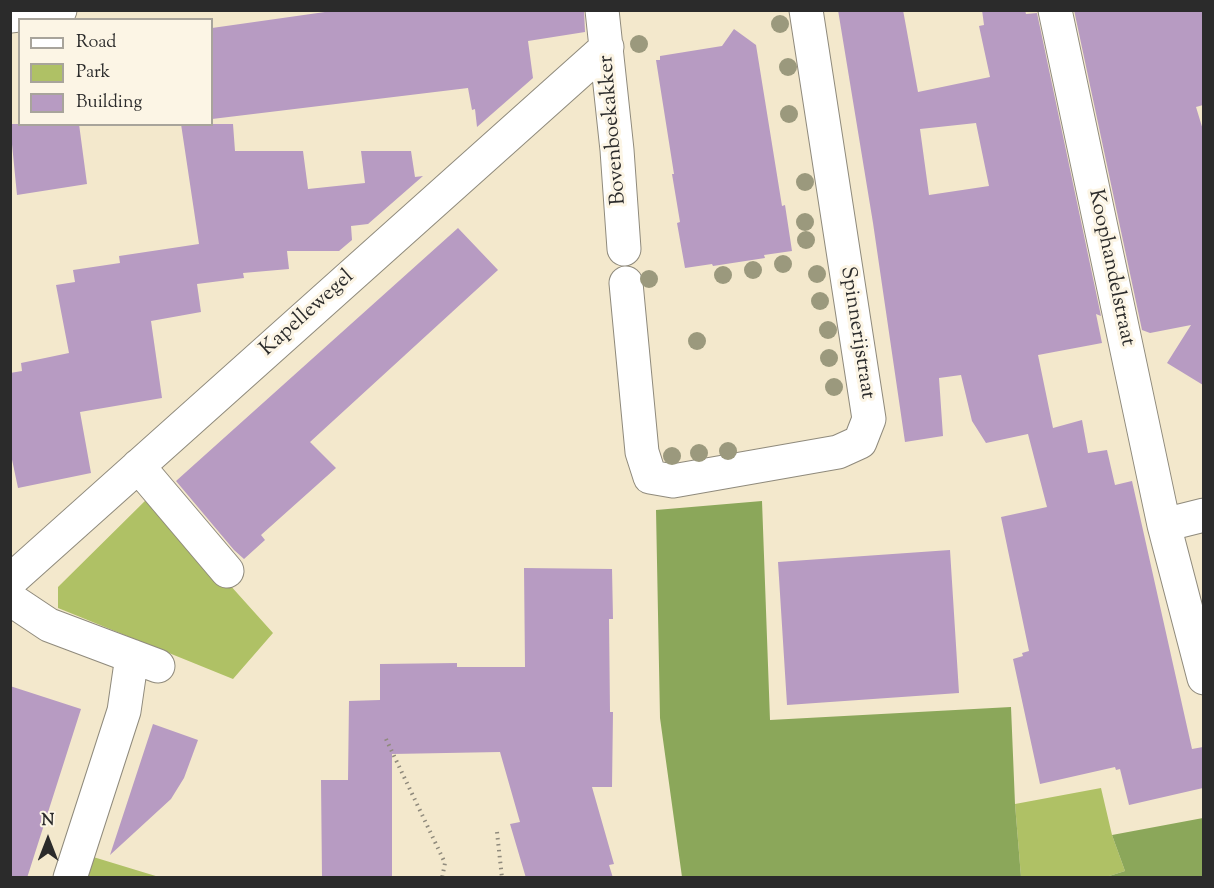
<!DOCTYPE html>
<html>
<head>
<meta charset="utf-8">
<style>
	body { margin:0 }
	#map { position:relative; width:1214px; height:888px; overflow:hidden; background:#f3e8cc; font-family:"Sorts Mill Goudy",serif }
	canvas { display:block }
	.frame { position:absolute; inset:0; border:12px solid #2b2b2b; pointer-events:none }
	.legend { position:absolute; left:18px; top:18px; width:195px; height:108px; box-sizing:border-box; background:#fcf5e5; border:2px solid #a8a49b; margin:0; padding:8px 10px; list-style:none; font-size:18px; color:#2b2b2b }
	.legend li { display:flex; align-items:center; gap:12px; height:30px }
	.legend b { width:30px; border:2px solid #a8a49b }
	.north { position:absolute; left:18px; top:810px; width:60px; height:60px; -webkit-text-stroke:4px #fcf5e5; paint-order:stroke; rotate:0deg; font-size:16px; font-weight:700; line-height:24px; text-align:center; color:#2b2b2b }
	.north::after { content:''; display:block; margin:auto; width:21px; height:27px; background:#2b2b2b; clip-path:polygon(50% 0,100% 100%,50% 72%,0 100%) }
</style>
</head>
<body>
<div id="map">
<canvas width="1214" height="888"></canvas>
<div class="frame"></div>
<ul class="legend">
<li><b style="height:8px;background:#fff"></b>Road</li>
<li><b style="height:16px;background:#afc165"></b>Park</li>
<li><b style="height:16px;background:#b79bc2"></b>Building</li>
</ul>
<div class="north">N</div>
</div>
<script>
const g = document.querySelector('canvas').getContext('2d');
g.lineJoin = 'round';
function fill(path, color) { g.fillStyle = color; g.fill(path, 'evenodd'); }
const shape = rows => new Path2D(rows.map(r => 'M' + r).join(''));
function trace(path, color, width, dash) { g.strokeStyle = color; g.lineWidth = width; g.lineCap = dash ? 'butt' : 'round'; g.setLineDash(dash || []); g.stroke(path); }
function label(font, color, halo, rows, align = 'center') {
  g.font = font + ' "Sorts Mill Goudy",serif'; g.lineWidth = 6; g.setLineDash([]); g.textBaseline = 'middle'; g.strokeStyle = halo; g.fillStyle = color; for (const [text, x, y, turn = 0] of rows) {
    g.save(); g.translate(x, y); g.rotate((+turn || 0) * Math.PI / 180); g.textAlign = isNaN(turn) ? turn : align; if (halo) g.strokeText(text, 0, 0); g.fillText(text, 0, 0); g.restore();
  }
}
fill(shape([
	[150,496,273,633,233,679,58,608,58,587],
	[1101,788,1112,835,1125,871,1106,877,1021,877,1015,804],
	[90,856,159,877,84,878]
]), '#afc165');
fill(shape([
	[762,501,770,720,1011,707,1015,804,1021,877,682,877,660,718,656,510],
	[1203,818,1203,877,1106,877,1125,871,1112,835]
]), '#8ba75a');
fill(shape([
	[339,10,584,10,585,32,528,41,533,78,477,127,475,109,472,110,468,88,212,119,212,28],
	[838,10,903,10,918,92,990,77,979,26,984,25,982,10,1025,10,1026,14,1037,13,1101,316,1096,314,1102,343,1038,355,1053,428,1082,420,1088,453,1107,450,1115,485,1132,481,1192,749,1203,747,1203,788,1129,805,1120,769,1116,770,1115,767,1040,784,1013,659,1023,656,1022,653,1029,651,1001,517,1047,507,1028,434,986,443,972,421,961,375,939,378,943,436,905,442,873,223],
	[976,123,989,186,929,195,920,129],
	[1074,10,1203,10,1203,105,1196,107,1203,130,1203,385,1167,363,1191,325,1150,333,1142,330],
	[734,29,756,45,782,206,785,205,792,251,764,255,765,258,713,266,712,264,685,268,677,223,680,222,672,174,674,174,656,60,660,60,660,56,722,46],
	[10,124,79,124,87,184,17,195],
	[181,124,233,124,235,151,303,151,308,189,365,183,361,151,411,151,415,177,423,176,368,224,351,226,352,240,339,251,287,251,289,269,243,273,244,278,197,284,201,312,151,321,162,398,80,412,91,473,18,488,10,450,10,373,22,371,21,363,69,353,56,285,75,282,73,270,120,263,119,256,199,244],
	[458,228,498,270,310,442,336,468,261,535,265,540,244,559,234,550,176,481],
	[950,550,959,693,787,705,778,562],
	[524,568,612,569,613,619,609,619,610,712,613,712,612,787,592,787,614,864,609,865,613,878,526,878,510,824,520,822,500,752,392,754,392,878,322,878,321,780,348,780,349,701,380,700,380,664,457,663,457,667,525,667],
	[10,686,81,709,27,878,10,878],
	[153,724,198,740,184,778,171,799,110,855]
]), '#b79bc2');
const minor = shape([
	[602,10,617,150,624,249],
	[1055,10,1164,525,1204,678],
	[10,16,60,10],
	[626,283,642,452,650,477,673,481,838,452,860,442,869,419,806,10],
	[138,466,227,571],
	[1164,525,1204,515],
	[10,581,607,47],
	[10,599,49,625,158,666],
	[70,878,124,711,132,656]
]);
trace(minor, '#8f8a7c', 35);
trace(shape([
	[386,739,445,863,442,878],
	[497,832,502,878]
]), '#8f8a7c', 4, [1.5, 4.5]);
trace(minor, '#fff', 33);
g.fillStyle = '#9b997d';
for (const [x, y] of [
	[780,24],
	[639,44],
	[788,67],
	[789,114],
	[805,182],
	[805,222],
	[806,240],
	[783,264],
	[753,270],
	[817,274],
	[723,275],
	[649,279],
	[820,301],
	[828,330],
	[697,341],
	[829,358],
	[834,387],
	[728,451],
	[699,453],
	[672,456]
]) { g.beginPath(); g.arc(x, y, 9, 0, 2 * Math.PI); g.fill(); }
label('21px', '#2b2b2b', '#fcf5e5', [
	["Bovenboekakker",614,130,-95],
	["Koophandelstraat",1110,268,78],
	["Kapellewegel",308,314,-42],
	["Spinnerijstraat",856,333,81]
]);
</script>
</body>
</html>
